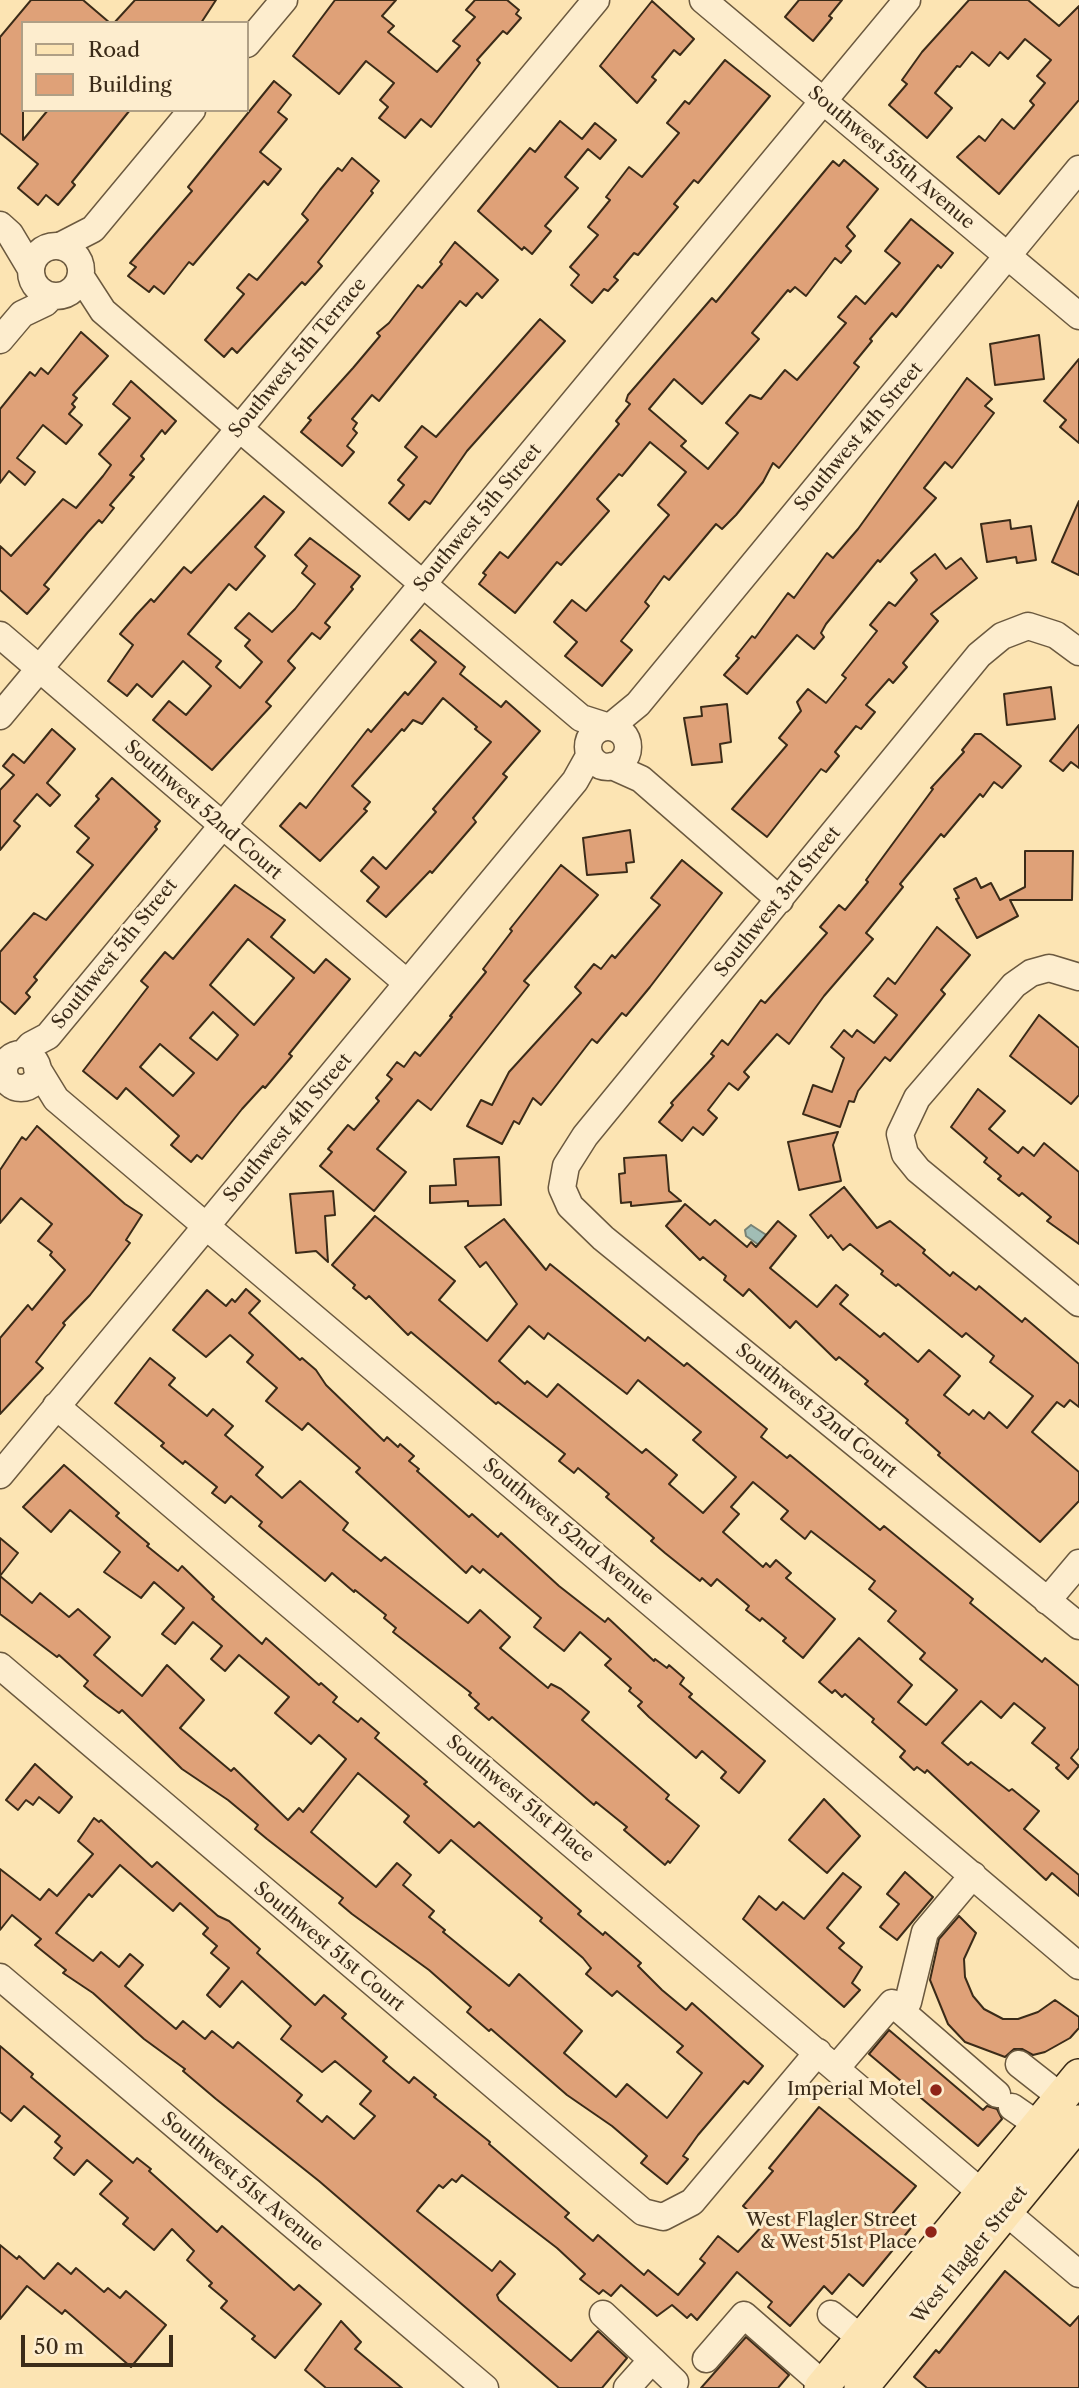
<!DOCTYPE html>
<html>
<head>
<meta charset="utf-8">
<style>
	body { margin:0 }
	#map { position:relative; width:1079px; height:2388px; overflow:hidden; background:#fce4b3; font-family:"Libre Caslon Text",serif }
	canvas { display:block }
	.legend { position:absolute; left:21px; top:21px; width:228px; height:91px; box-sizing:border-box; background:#fdedce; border:2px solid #af9f85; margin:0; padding:9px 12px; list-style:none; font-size:21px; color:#3b2b18 }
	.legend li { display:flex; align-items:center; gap:14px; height:35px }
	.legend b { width:35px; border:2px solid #af9f85 }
	.scale { position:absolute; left:21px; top:2335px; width:152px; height:32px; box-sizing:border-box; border:4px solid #3b2b18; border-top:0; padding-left:9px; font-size:21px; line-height:24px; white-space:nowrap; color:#3b2b18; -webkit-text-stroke:5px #fdedce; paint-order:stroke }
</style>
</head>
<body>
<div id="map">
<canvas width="1079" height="2388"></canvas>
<ul class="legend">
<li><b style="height:9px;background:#fce4b3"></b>Road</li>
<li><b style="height:19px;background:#dfa178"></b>Building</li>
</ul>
<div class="scale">50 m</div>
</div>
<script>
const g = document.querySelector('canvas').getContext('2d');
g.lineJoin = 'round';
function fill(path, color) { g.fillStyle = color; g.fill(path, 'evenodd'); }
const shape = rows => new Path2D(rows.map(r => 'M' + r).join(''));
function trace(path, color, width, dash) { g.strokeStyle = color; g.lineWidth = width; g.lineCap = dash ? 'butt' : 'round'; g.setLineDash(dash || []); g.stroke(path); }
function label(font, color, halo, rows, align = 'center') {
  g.font = font + ' "Libre Caslon Text",serif'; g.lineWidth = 6; g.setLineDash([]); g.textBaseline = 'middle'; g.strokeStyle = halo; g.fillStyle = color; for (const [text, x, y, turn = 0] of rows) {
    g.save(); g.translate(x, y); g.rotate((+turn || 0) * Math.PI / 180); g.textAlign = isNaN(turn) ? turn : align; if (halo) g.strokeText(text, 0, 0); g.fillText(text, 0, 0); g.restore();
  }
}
const water = shape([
	[751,1225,771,1238,766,1250,746,1236,745,1230,751,1225]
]);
fill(water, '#a1bdb5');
trace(water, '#788376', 2);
const building = shape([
	[31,0,83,0,110,23,23,23,23,140,48,110,130,110,72,182,75,185,58,205,46,195,38,205,18,188,38,164,0,133,0,37,31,0],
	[135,0,216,0,201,23,114,23,135,0],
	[335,0,396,0,382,16,394,26,388,32,437,72,460,46,453,41,475,17,466,10,475,0,507,0,519,10,516,14,521,18,507,34,503,31,477,60,480,63,431,127,421,119,405,138,379,118,388,107,380,100,394,83,366,61,339,94,293,56,335,0],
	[799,0,842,0,829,16,832,18,813,41,785,17,799,0],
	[969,0,1028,0,1059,26,1079,6,1079,100,999,194,957,157,979,136,985,141,1002,119,1014,129,1034,105,1030,101,1045,83,1037,76,1051,60,1025,39,1008,59,1000,52,989,66,972,52,960,67,957,66,935,93,952,108,927,138,889,105,907,84,902,80,922,52,969,0],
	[652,1,694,39,680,55,674,50,652,77,656,80,637,103,600,66,652,1],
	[725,60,770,96,698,183,694,180,674,204,678,207,638,255,634,253,614,277,618,280,608,291,604,289,592,303,571,285,579,275,570,267,598,235,588,227,610,200,606,197,629,167,642,177,679,133,667,123,685,101,689,104,725,60],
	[274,81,291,95,278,112,287,119,260,152,281,169,268,185,264,181,193,265,189,262,164,294,154,286,149,292,128,276,136,267,130,263,192,191,188,187,274,81],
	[560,121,582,139,595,123,616,140,600,159,588,149,565,177,578,188,545,226,551,231,532,254,524,247,522,250,478,211,530,148,535,152,560,121],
	[352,158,379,181,371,191,373,193,318,262,322,266,305,285,302,282,237,353,232,348,224,357,205,340,244,294,237,288,249,274,257,280,308,220,302,214,320,190,338,168,342,171,352,158],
	[844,160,878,189,847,227,855,236,846,246,851,251,841,263,835,258,806,296,795,287,790,292,788,290,752,333,759,339,702,404,674,379,649,409,686,441,681,446,708,469,738,433,726,423,750,395,761,399,785,370,797,380,846,323,838,317,856,296,865,304,900,263,885,251,911,219,953,253,941,268,938,265,896,317,892,313,870,339,872,341,854,363,859,367,779,468,773,463,763,482,736,515,722,529,716,524,669,580,664,576,645,602,649,606,621,641,632,650,602,686,565,656,577,642,554,622,572,600,586,611,669,515,658,505,686,472,650,442,622,476,619,474,597,499,609,511,561,565,557,562,515,613,479,584,486,575,483,573,500,552,508,558,619,424,616,421,630,404,626,401,628,395,712,298,716,302,833,161,839,166,844,160],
	[455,242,498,280,482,298,477,293,466,306,460,301,379,401,372,395,352,419,357,423,353,429,357,433,347,446,354,452,342,466,301,432,311,420,308,418,353,368,380,336,377,333,389,323,418,285,422,288,442,264,440,262,455,242],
	[540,319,565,341,467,451,430,504,425,501,409,520,389,503,404,485,398,480,417,457,405,447,422,426,436,437,540,319],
	[81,332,108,356,73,395,77,398,72,404,75,407,69,414,82,425,66,444,43,425,17,458,35,472,25,485,9,471,0,483,0,409,30,372,35,376,41,368,48,374,81,332],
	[1039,335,1044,379,995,385,990,344,1039,335],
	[1079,359,1079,443,1060,427,1066,420,1044,401,1079,359],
	[967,378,992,399,985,406,994,413,952,468,945,462,924,488,936,498,880,562,878,560,826,624,821,633,824,637,814,649,797,635,747,694,724,675,739,658,736,656,752,636,755,638,788,593,794,598,827,553,833,558,858,529,967,378],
	[131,381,176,421,165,434,162,430,141,456,144,459,130,475,134,477,110,505,114,508,102,523,99,520,88,532,44,585,49,589,27,614,0,590,0,546,11,556,63,499,76,508,103,476,111,465,99,454,130,418,113,404,131,381],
	[264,496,284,512,255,547,265,556,236,590,229,584,188,634,221,661,216,667,240,688,262,662,245,646,250,640,235,628,249,613,272,632,295,609,315,584,302,573,307,566,295,555,310,538,360,576,351,587,353,589,325,623,330,627,320,639,312,633,288,661,295,668,266,702,271,706,212,770,153,720,169,701,186,715,211,686,183,661,152,697,137,684,127,696,108,681,133,645,120,634,137,614,151,599,154,602,184,567,191,573,264,496],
	[1079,501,1079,575,1052,562,1079,501],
	[1010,520,1011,529,1031,526,1036,560,1017,563,1016,557,987,562,981,524,1010,520],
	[935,554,946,569,961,558,977,578,931,614,938,621,903,663,907,667,893,683,889,679,866,705,875,712,861,729,856,726,835,752,839,756,826,772,821,769,767,837,732,809,787,745,779,738,801,711,797,702,808,689,826,703,846,678,842,675,877,631,870,625,889,602,895,606,917,580,911,573,935,554],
	[420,630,465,667,460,674,501,707,506,701,540,731,503,774,507,777,473,818,476,822,432,873,430,871,386,917,367,901,379,887,361,871,373,857,386,869,436,812,433,809,491,742,475,729,477,727,443,698,422,724,413,720,404,731,402,729,352,786,370,802,364,809,367,811,320,861,280,826,300,803,306,808,368,729,371,732,405,692,408,695,436,662,411,640,420,630],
	[1051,687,1055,719,1007,725,1004,694,1051,687],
	[727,704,731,742,720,744,722,762,692,765,684,718,702,716,701,707,727,704],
	[1079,725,1079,768,1071,762,1063,771,1050,761,1079,725],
	[52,729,75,749,47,783,60,795,50,806,37,794,14,821,20,826,0,850,0,790,14,775,3,766,13,754,24,763,52,729],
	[975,734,981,734,1021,766,1002,788,994,782,983,797,980,794,944,837,941,834,900,884,903,887,866,933,873,939,824,996,789,1044,777,1034,744,1072,749,1077,738,1090,729,1083,708,1110,717,1118,703,1135,693,1127,682,1141,659,1122,673,1105,671,1103,714,1056,711,1054,722,1040,728,1045,761,1000,765,1003,827,933,820,927,839,905,845,910,868,882,866,880,933,789,931,788,964,752,962,750,975,734],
	[112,778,160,821,155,827,157,829,34,977,37,980,26,993,30,997,15,1014,0,1001,0,952,34,913,46,920,93,865,77,852,89,838,75,826,99,799,96,796,112,778],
	[630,830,634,862,626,863,627,872,587,875,583,838,630,830],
	[1025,851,1073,851,1072,900,1010,900,1018,916,977,938,956,899,959,898,954,889,976,878,981,888,991,883,1000,900,1025,887,1025,851],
	[682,860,722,893,650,987,626,1016,622,1013,597,1043,592,1039,541,1105,533,1098,519,1124,514,1121,502,1144,467,1126,481,1100,492,1105,509,1072,581,993,575,987,594,964,601,969,612,955,615,958,660,905,651,898,682,860],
	[561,865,598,895,524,981,529,985,431,1110,418,1100,377,1149,406,1172,374,1211,320,1166,332,1152,328,1149,348,1125,354,1130,379,1101,376,1098,392,1079,387,1075,397,1062,404,1067,415,1052,420,1056,452,1017,450,1016,486,972,483,969,512,931,510,929,561,865],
	[235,885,285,920,271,937,314,973,326,959,350,979,289,1054,292,1056,265,1088,263,1086,242,1109,202,1159,197,1155,191,1162,171,1145,179,1136,126,1088,117,1099,83,1071,148,987,141,981,165,952,173,959,235,885],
	[248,939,294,978,254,1025,210,985,248,939],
	[213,1012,238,1035,217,1060,190,1038,213,1012],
	[160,1044,194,1073,173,1096,140,1067,160,1044],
	[937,927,970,955,941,990,945,994,890,1061,885,1057,858,1091,854,1102,849,1101,840,1127,803,1114,813,1085,832,1092,844,1058,831,1047,844,1030,852,1037,857,1030,874,1043,897,1015,874,996,888,978,895,984,937,927],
	[1039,1015,1079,1048,1079,1095,1071,1104,1010,1056,1039,1015],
	[978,1089,1005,1111,989,1129,1018,1153,1023,1147,1034,1156,1044,1143,1079,1172,1079,1244,1047,1221,1051,1217,1022,1193,1019,1196,998,1179,1001,1176,984,1162,987,1158,951,1127,978,1089],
	[37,1126,125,1204,142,1215,126,1240,130,1243,90,1295,63,1323,65,1325,36,1362,43,1368,0,1414,0,1338,28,1305,32,1310,65,1270,50,1255,52,1252,38,1241,52,1224,21,1198,0,1223,0,1170,22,1137,26,1140,37,1126],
	[838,1132,833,1145,841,1181,799,1190,788,1142,838,1132],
	[666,1155,669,1191,681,1201,631,1206,631,1202,621,1203,619,1174,625,1173,624,1158,666,1155],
	[499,1157,501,1205,468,1206,468,1201,430,1203,430,1186,456,1185,454,1159,499,1157],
	[844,1187,877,1228,890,1221,925,1250,923,1253,950,1276,953,1272,976,1290,979,1286,1022,1322,1025,1318,1079,1364,1079,1407,1070,1400,1064,1407,1057,1402,1032,1432,1079,1472,1079,1501,1040,1542,938,1455,940,1453,906,1423,908,1420,865,1384,868,1381,839,1357,836,1360,796,1321,790,1328,749,1289,743,1296,724,1280,726,1276,703,1257,700,1260,666,1226,685,1204,710,1225,715,1220,747,1247,751,1242,756,1247,778,1221,796,1236,770,1268,817,1307,836,1285,848,1295,840,1304,880,1337,884,1333,918,1362,929,1350,960,1376,944,1395,969,1415,973,1410,984,1419,989,1412,1007,1428,1033,1396,990,1362,994,1356,966,1333,962,1337,898,1284,896,1286,881,1274,883,1271,850,1244,843,1250,831,1235,828,1238,810,1215,844,1187],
	[333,1191,335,1215,325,1216,328,1262,316,1251,296,1253,290,1194,333,1191],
	[375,1216,455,1281,439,1300,487,1341,517,1304,486,1262,480,1267,465,1247,504,1219,546,1270,550,1264,645,1341,648,1337,684,1366,687,1363,767,1429,761,1437,787,1458,790,1455,880,1530,884,1526,973,1599,970,1603,1042,1662,1045,1658,1079,1686,1079,1748,1071,1758,1079,1766,1068,1779,1056,1768,1059,1765,1032,1743,1045,1728,1014,1703,1001,1718,981,1701,942,1743,968,1765,971,1762,1009,1791,1012,1789,1039,1811,1024,1829,1079,1875,1079,1896,1052,1873,1046,1880,927,1770,925,1773,917,1767,914,1770,900,1757,905,1751,872,1722,874,1719,845,1694,842,1697,835,1690,832,1693,819,1682,859,1638,912,1685,898,1702,926,1725,957,1690,920,1659,925,1653,888,1621,896,1611,869,1589,875,1581,811,1531,805,1539,781,1519,788,1511,753,1482,731,1507,739,1514,723,1532,763,1567,766,1563,770,1567,776,1560,791,1573,786,1578,835,1619,803,1658,783,1641,786,1638,762,1618,760,1621,746,1610,749,1606,717,1579,711,1586,702,1578,700,1581,665,1553,651,1541,654,1538,606,1497,609,1494,578,1468,574,1473,559,1461,565,1454,498,1402,496,1404,411,1332,408,1335,369,1296,366,1299,353,1288,355,1285,332,1265,375,1216],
	[529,1326,544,1339,548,1333,627,1394,638,1380,701,1432,693,1440,736,1477,703,1513,669,1484,677,1475,646,1449,642,1453,558,1384,547,1397,527,1381,525,1384,499,1361,529,1326],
	[246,1289,260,1301,249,1313,300,1360,302,1358,316,1370,326,1385,384,1441,387,1437,398,1447,400,1444,414,1456,409,1461,419,1469,417,1471,469,1517,472,1514,498,1537,501,1533,559,1586,605,1622,608,1618,654,1661,655,1659,667,1668,669,1665,684,1678,680,1684,692,1694,689,1697,765,1761,739,1793,721,1778,726,1772,702,1751,696,1758,649,1717,638,1706,642,1702,629,1691,631,1688,605,1665,611,1659,580,1632,564,1651,534,1627,541,1618,483,1569,480,1573,472,1566,466,1573,356,1472,360,1468,308,1423,302,1430,266,1401,277,1388,247,1362,253,1355,230,1335,206,1357,173,1330,207,1290,226,1306,232,1299,235,1302,246,1289],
	[150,1358,175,1378,169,1385,207,1416,213,1409,233,1426,225,1435,263,1467,256,1475,282,1498,300,1481,348,1523,343,1530,381,1561,385,1557,468,1623,480,1610,510,1637,500,1648,548,1688,551,1684,561,1689,589,1712,582,1720,669,1795,666,1799,699,1826,670,1863,668,1861,665,1865,624,1830,627,1827,596,1802,594,1805,492,1717,489,1720,475,1708,479,1704,469,1695,471,1693,393,1632,396,1628,384,1618,386,1615,355,1590,354,1592,332,1573,325,1581,259,1526,262,1522,231,1496,225,1503,212,1493,217,1487,185,1461,183,1464,161,1446,164,1443,115,1403,150,1358],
	[64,1465,119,1513,116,1516,149,1544,147,1546,178,1571,182,1566,214,1597,212,1599,262,1644,266,1638,319,1685,321,1683,337,1697,333,1702,358,1722,361,1718,379,1733,375,1738,427,1782,424,1784,474,1827,479,1822,581,1911,578,1914,603,1935,605,1932,641,1963,638,1966,662,1990,686,2010,692,2003,763,2066,748,2084,744,2081,698,2135,683,2156,688,2159,667,2184,641,2163,647,2156,612,2126,567,2095,491,2029,489,2031,467,2012,471,2007,429,1970,352,1914,339,1903,343,1898,267,1839,255,1829,258,1825,228,1800,182,1769,122,1710,119,1713,96,1696,84,1686,88,1681,59,1655,57,1657,0,1614,0,1576,32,1603,40,1593,69,1617,78,1609,110,1637,94,1655,142,1696,167,1665,204,1700,180,1728,231,1771,234,1768,288,1820,299,1808,303,1812,346,1759,319,1735,311,1744,275,1713,289,1697,239,1655,225,1671,211,1659,222,1646,193,1622,175,1644,162,1634,184,1608,154,1582,141,1598,104,1572,120,1552,70,1510,51,1532,23,1507,64,1465],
	[358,1773,409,1816,404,1822,439,1853,451,1840,542,1918,540,1921,583,1958,591,1968,586,1974,612,1996,617,1991,683,2046,677,2052,702,2073,667,2118,627,2084,616,2097,564,2053,582,2031,519,1974,509,1986,443,1932,445,1930,429,1917,434,1911,403,1885,411,1875,397,1863,376,1887,311,1832,358,1773],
	[0,1538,18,1553,0,1576,0,1538],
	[35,1764,72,1797,59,1813,39,1797,33,1805,26,1800,18,1810,6,1800,35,1764],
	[824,1799,860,1836,827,1873,789,1840,824,1799],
	[94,1818,99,1822,101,1820,152,1867,157,1862,218,1916,229,1921,260,1949,257,1953,315,2005,324,1995,346,2014,342,2018,387,2057,383,2061,409,2083,414,2077,436,2095,434,2097,490,2142,489,2144,569,2213,565,2217,593,2241,598,2235,644,2275,648,2270,678,2295,705,2263,700,2259,718,2236,738,2252,764,2224,743,2206,773,2171,769,2168,819,2107,916,2186,893,2213,911,2228,863,2286,849,2274,832,2294,824,2286,790,2326,768,2307,772,2302,737,2272,697,2320,691,2314,687,2318,672,2305,657,2316,621,2285,611,2296,603,2290,599,2294,580,2279,585,2274,557,2248,462,2175,456,2182,452,2179,443,2188,439,2185,417,2211,492,2271,500,2261,515,2274,497,2295,499,2300,571,2361,598,2331,627,2358,602,2388,559,2388,319,2181,216,2099,183,2071,185,2069,144,2039,93,1993,63,1973,66,1970,35,1945,41,1939,12,1915,0,1930,0,1869,40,1900,49,1889,57,1896,93,1854,78,1841,94,1818],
	[120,1865,173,1911,180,1903,208,1928,203,1934,217,1946,211,1953,229,1968,207,1995,220,2007,242,1981,291,2026,281,2039,322,2072,335,2061,371,2091,360,2104,375,2116,354,2139,327,2116,322,2122,297,2101,302,2095,238,2042,233,2048,212,2031,205,2039,183,2021,176,2029,125,1986,143,1965,130,1954,119,1967,101,1952,93,1961,56,1933,89,1894,92,1897,120,1865],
	[905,1872,933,1897,897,1940,880,1927,899,1904,887,1894,905,1872],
	[843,1873,861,1887,827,1928,844,1943,839,1948,862,1967,852,1983,860,1990,844,2007,743,1919,759,1896,776,1910,783,1902,804,1919,843,1873],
	[959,1916,976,1933,964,1959,965,1977,973,1996,984,2009,1003,2019,1018,2019,1038,2012,1055,2000,1079,2017,1079,2028,1070,2038,1045,2052,1033,2055,1022,2049,1014,2049,1005,2057,965,2042,948,2024,930,1980,939,1939,959,1916],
	[889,2030,983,2110,987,2106,997,2109,1002,2119,978,2146,869,2054,889,2030],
	[0,2046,33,2074,31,2077,133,2163,137,2158,151,2169,149,2171,217,2232,222,2226,294,2290,299,2285,321,2304,275,2358,252,2339,255,2336,221,2308,227,2301,209,2286,212,2283,187,2260,194,2251,172,2229,154,2250,123,2224,128,2218,100,2194,112,2181,87,2160,74,2175,54,2158,62,2148,55,2142,60,2136,24,2106,11,2121,0,2112,0,2046],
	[0,2245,17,2259,19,2256,44,2279,58,2263,71,2274,76,2268,104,2292,108,2288,120,2298,126,2291,166,2325,131,2367,65,2310,62,2314,27,2286,0,2319,0,2245],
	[1005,2271,1070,2326,1079,2316,1079,2388,927,2388,914,2377,936,2350,939,2353,1005,2271],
	[341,2321,361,2342,355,2349,402,2388,326,2388,305,2370,341,2321],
	[746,2337,789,2375,778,2388,701,2388,746,2337]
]);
fill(building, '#dfa178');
trace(building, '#3b2b18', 2);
const minor = shape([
	[703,0,1079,316],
	[247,44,284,0],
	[0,225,10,234,31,269],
	'31 271a25 25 0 1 1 50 0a25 25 0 1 1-50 0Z',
	[60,246,93,229,192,110],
	[81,277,103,311,240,429,581,718,606,726],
	[0,340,22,314,45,303,52,296],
	[0,635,407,983],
	[1079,652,1056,635,1028,626,1002,636,979,655,585,1136,566,1166,562,1188,570,1206,603,1238,1079,1626],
	[0,716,596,0],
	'588 747a20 20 0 1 1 40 0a20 20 0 1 1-40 0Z',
	[610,727,638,704,1079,169],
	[612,766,641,779,780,900],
	[1079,977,1049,968,1031,973,1014,985,917,1098,900,1134,905,1154,918,1170,1079,1303],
	[23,1054,31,1045,48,1036,907,0],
	'4 1071a17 17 0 1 1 34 0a17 17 0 1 1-34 0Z',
	[37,1068,56,1099,1079,1966],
	[56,1406,982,2193],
	[0,1475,575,781,589,756],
	[1047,1601,1079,1563],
	[0,1666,643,2212,663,2217,692,2202,818,2052],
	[0,1977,485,2388],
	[908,2002,925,1932,973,1875],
	[1019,2064,1061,2097],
	[837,2067,892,2003,997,2094],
	[1012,2107,1038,2125],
	[1006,2212,1079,2274],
	[603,2314,652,2360,627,2388],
	[831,2314,862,2339],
	[706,2359,744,2315,824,2385],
	[652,2360,675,2382]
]);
const major = shape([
	[821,2388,1079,2076],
	[861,2388,1079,2122]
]);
trace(minor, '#6b593f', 29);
trace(major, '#3b2b18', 36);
trace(minor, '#fdedce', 26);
trace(major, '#fce4b3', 33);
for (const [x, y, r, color] of [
	[936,2090,7,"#8f2418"],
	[931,2232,7,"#8f2418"]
]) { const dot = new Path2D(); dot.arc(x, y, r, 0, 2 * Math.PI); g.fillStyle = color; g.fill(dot); trace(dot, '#fdedce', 2.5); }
label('19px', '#3b2b18', '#fdedce', [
	["Southwest 55th Avenue",891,158,40],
	["Southwest 5th Terrace",298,358,-50],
	["Southwest 4th Street",859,437,-50],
	["Southwest 5th Street",478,518,-50],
	["Southwest 52nd Court",203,810,41],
	["Southwest 3rd Street",778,902,-51],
	["Southwest 5th Street",115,954,-51],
	["Southwest 4th Street",288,1128,-50],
	["Southwest 52nd Court",816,1411,39],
	["Southwest 52nd Avenue",568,1532,40],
	["Southwest 51st Place",520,1799,40],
	["Southwest 51st Court",329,1947,40],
	["Southwest 51st Avenue",242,2182,40],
	["West Flagler Street",970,2255,-51]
]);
label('19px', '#3b2b18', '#fdedce', [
	["Imperial Motel",922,2090],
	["West Flagler Street",917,2221],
	["& West 51st Place",917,2243]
], 'right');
</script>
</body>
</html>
